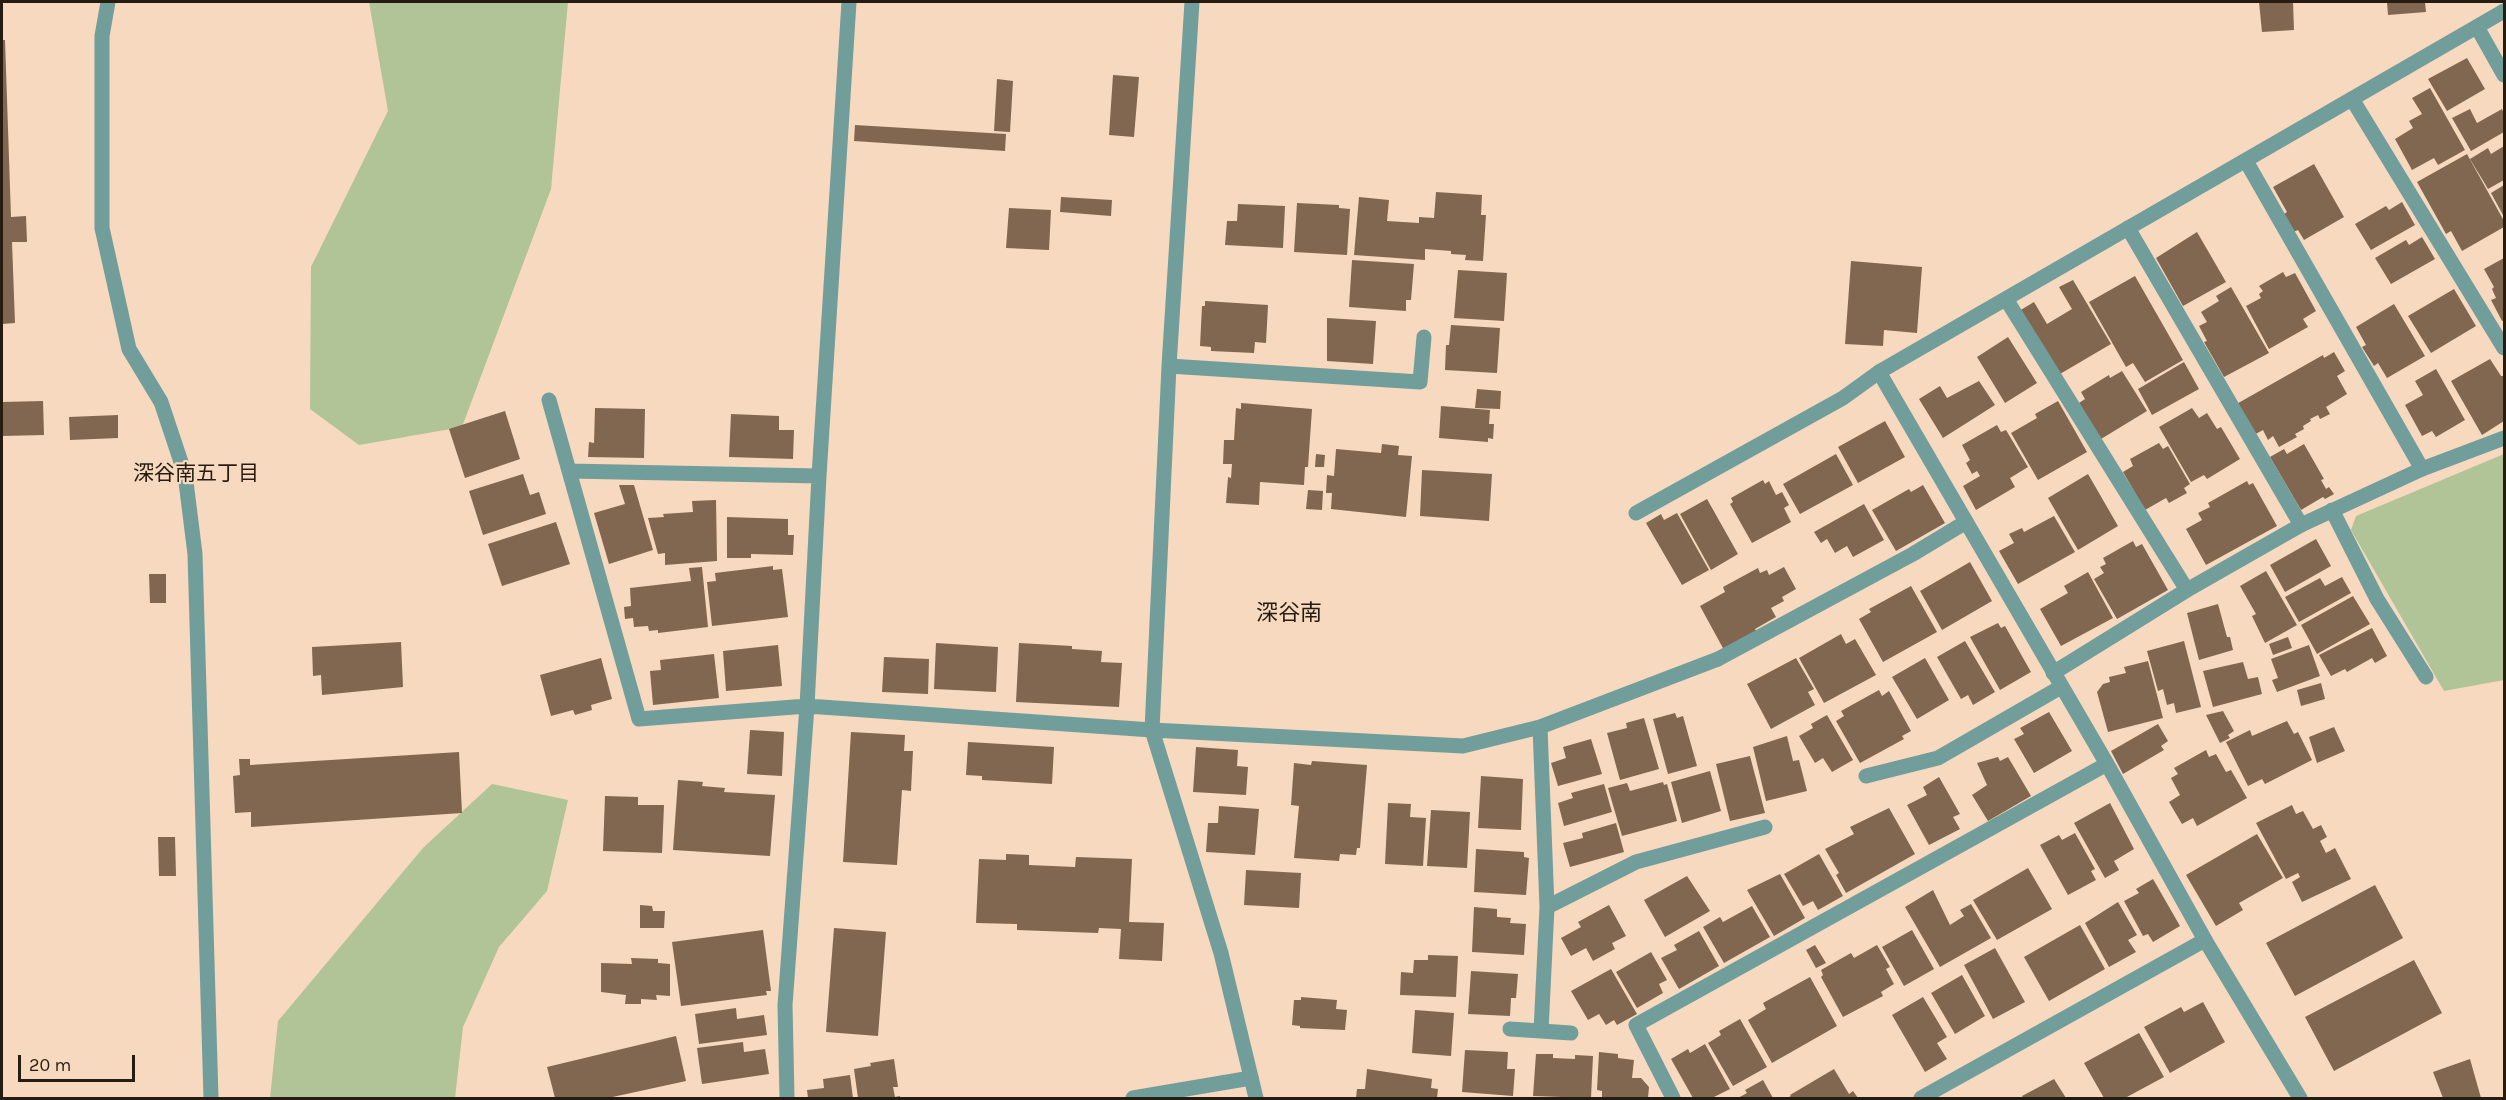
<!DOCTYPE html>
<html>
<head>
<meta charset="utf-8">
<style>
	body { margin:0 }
	#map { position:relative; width:2506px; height:1100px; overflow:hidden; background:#f6d9be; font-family:Karla,sans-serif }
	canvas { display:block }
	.frame { position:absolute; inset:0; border:3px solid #261c12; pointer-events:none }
	.scale { position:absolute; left:18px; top:1055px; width:117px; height:27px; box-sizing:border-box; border:3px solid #261c12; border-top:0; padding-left:8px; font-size:18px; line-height:21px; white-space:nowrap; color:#261c12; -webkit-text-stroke:4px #f6d9be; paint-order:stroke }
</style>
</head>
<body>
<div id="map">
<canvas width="2506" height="1100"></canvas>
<div class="frame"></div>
<div class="scale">20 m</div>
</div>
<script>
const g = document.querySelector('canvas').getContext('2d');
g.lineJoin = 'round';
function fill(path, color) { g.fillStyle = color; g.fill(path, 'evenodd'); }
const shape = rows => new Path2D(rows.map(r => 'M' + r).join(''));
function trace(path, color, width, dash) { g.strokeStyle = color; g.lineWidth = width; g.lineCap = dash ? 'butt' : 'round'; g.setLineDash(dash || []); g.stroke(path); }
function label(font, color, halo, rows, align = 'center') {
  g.font = font + ' Karla,"Noto Sans JP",sans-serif'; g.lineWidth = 4.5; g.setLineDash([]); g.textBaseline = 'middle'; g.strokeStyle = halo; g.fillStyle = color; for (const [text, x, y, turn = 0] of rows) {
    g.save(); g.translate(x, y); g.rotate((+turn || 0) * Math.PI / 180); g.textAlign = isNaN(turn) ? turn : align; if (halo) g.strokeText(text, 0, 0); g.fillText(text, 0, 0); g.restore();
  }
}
fill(shape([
	[369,2,568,2,551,189,462,427,359,445,310,409,311,267,388,111],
	[2504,454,2504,680,2444,691,2351,530,2356,516],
	[492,784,568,800,547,891,499,947,463,1027,455,1098,270,1098,278,1021,423,848]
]), '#b0c497');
fill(shape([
	[2259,2,2293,2,2294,30,2262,32],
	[2387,2,2425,2,2426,12,2388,15],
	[2,40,5,40,11,217,26,216,27,242,12,242,15,323,2,324],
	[2467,58,2485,89,2447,111,2428,79],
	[1113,75,1139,77,1134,137,1109,135],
	[997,79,1013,81,1010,132,994,131],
	[2430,88,2465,150,2438,165,2434,158,2412,170,2395,139,2413,128,2409,121,2422,114,2412,98],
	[2470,109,2477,123,2502,109,2504,114,2504,132,2471,151,2452,118],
	[855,125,1006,134,1005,151,854,141],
	[2504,146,2504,180,2488,189,2470,159,2488,148,2491,154],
	[2467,154,2504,221,2504,227,2462,251,2451,231,2446,234,2417,182],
	[2314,164,2344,217,2304,240,2298,230,2291,233,2281,216,2287,212,2273,187],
	[2504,185,2504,217,2491,193],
	[1436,192,1482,195,1481,215,1486,215,1483,261,1465,260,1466,255,1451,254,1451,251,1425,249,1425,260,1354,255,1359,197,1389,200,1387,221,1419,223,1419,217,1434,218],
	[1061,197,1112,200,1111,216,1060,212],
	[2402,202,2415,225,2371,250,2355,224,2386,206,2389,210],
	[1297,203,1339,205,1339,208,1350,209,1347,255,1294,252],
	[1238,204,1285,206,1283,248,1225,245,1227,221,1237,221],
	[1009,208,1051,210,1049,250,1006,248],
	[2197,232,2226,282,2183,306,2156,258],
	[2422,237,2435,259,2391,284,2375,258,2406,240,2409,245],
	[2504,258,2504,320,2502,321,2491,300,2496,298,2492,289,2494,287,2484,269],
	[1352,260,1414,264,1411,300,1406,300,1406,311,1349,307],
	[1851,261,1922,267,1917,333,1884,330,1883,346,1845,344],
	[1458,270,1507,273,1504,321,1454,318],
	[2283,272,2286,277,2295,273,2316,311,2303,319,2308,327,2269,349,2246,306,2261,298,2259,294,2263,291,2259,286],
	[2135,276,2183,360,2145,382,2133,363,2126,367,2089,302],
	[2073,280,2111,344,2060,374,2019,311,2034,302,2047,324,2072,309,2059,287],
	[2231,287,2269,353,2224,377,2204,342,2207,341,2199,326,2207,322,2201,312,2219,301,2216,296],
	[2454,289,2476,326,2431,353,2408,316],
	[1205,301,1268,305,1266,343,1255,342,1254,353,1211,351,1211,347,1200,346,1202,306,1205,306],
	[2394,304,2425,356,2387,378,2378,363,2374,366,2362,347,2366,345,2356,327],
	[1327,318,1376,321,1373,364,1327,361],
	[1451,325,1500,328,1497,373,1445,370,1446,345,1449,345],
	[2008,337,2037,383,2005,403,1977,357],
	[2334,352,2345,371,2337,376,2347,394,2326,407,2330,414,2320,419,2318,415,2310,419,2311,421,2303,426,2304,429,2295,434,2297,437,2279,447,2273,436,2268,440,2263,430,2250,437,2233,406,2323,355,2324,358],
	[2490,359,2501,376,2504,376,2504,421,2482,435,2451,381],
	[2184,362,2199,389,2152,415,2138,389],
	[2436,369,2465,420,2436,437,2432,431,2422,436,2405,405,2423,395,2415,381],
	[2122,371,2147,411,2101,439,2079,403,2085,399,2081,392,2109,375,2110,378],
	[1979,381,1995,405,1943,438,1919,399,1940,386,1947,398],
	[1477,389,1501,391,1500,409,1475,408],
	[43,401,44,435,2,436,2,402],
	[2058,401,2087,452,2038,480,2011,433,2037,418,2035,414],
	[1241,403,1312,409,1308,467,1305,467,1304,485,1260,482,1259,505,1226,503,1228,477,1231,478,1232,464,1223,464,1224,440,1234,440,1236,408,1241,409],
	[1441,406,1490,410,1489,424,1494,424,1493,439,1488,438,1488,442,1439,438],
	[595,408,645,409,644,458,588,457,589,442,594,443],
	[2192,408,2199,418,2207,413,2217,429,2221,427,2240,459,2207,479,2204,475,2191,482,2159,427],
	[505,411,520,459,465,478,449,429],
	[731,414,779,416,779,430,794,430,793,459,729,457],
	[118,415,118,438,70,440,69,417],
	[1885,421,1905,457,1858,483,1838,447],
	[1997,425,2001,432,2006,430,2028,467,2010,478,2015,487,1976,510,1963,486,1980,476,1977,471,1972,474,1966,463,1970,460,1962,445],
	[2159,443,2163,449,2168,446,2190,484,2184,488,2187,493,2169,503,2166,498,2145,510,2123,472,2133,466,2130,459],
	[1382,444,1399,446,1398,455,1412,456,1406,517,1331,509,1332,493,1326,493,1327,475,1334,476,1336,449,1381,453],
	[2304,444,2324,479,2321,480,2326,489,2329,487,2334,494,2325,499,2323,497,2301,510,2270,457,2284,449,2287,454],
	[1316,454,1325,455,1324,467,1315,467],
	[1836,454,1853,485,1800,514,1783,484],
	[1422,470,1492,474,1489,521,1420,516],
	[523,474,530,495,539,492,546,514,483,535,469,491],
	[2088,474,2118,526,2078,550,2048,498],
	[1763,480,1765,484,1769,481,1776,495,1782,492,1789,505,1784,508,1791,522,1752,543,1730,504,1733,502,1731,498],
	[2247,481,2249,485,2253,483,2277,526,2206,565,2186,529,2202,520,2198,513,2210,507,2208,503],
	[619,485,634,485,653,550,609,564,594,513,625,504],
	[1923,485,1945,523,1896,551,1872,510,1909,489,1911,492],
	[1308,490,1323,491,1322,510,1306,509],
	[1707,499,1738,554,1711,570,1680,514],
	[716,500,717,561,665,565,665,553,658,554,648,518,664,517,663,514,693,512,692,501],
	[1864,504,1884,540,1853,557,1847,546,1835,553,1827,539,1821,543,1814,532],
	[1677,513,1709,570,1682,585,1646,523,1661,514,1664,520],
	[2054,516,2075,552,2018,584,1999,551,2014,543,2009,534,2022,528,2024,532],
	[727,517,788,519,788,535,794,535,793,555,751,554,751,558,727,558],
	[556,522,570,564,502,586,488,544],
	[2316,539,2331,566,2285,592,2270,565],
	[2133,541,2136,547,2142,544,2168,590,2117,619,2094,579,2104,573,2100,567,2106,564,2103,558],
	[1970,562,1992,601,1942,630,1920,591],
	[773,566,773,570,782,569,788,617,712,626,707,582,716,581,715,573],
	[702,567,708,627,658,633,658,630,649,631,648,626,634,627,633,618,625,619,624,607,631,606,630,588,691,581,689,568],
	[1784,567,1796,589,1782,597,1784,601,1771,608,1776,617,1755,629,1757,632,1724,650,1700,606,1725,592,1723,587,1758,568,1760,573,1767,570,1769,575],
	[2266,571,2297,625,2265,643,2252,616,2256,614,2240,586],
	[2088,572,2113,618,2061,646,2040,609,2068,593,2064,586],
	[149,574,166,574,166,603,150,603],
	[2342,577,2351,593,2299,622,2285,597,2320,578,2325,586],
	[1911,586,1937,632,1883,662,1859,619,1871,612,1869,609],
	[2353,596,2370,624,2317,654,2301,625],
	[2218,604,2227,637,2230,637,2233,650,2199,660,2187,613],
	[1998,623,2001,628,2005,626,2031,672,2000,690,1970,637],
	[2372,628,2387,656,2375,663,2372,658,2347,672,2345,669,2331,676,2319,655],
	[1841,634,1846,644,1855,639,1876,675,1824,703,1799,658],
	[2288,637,2292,648,2273,655,2269,644],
	[1965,641,1995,692,1973,705,1968,695,1961,699,1937,657],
	[2184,641,2201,707,2176,713,2174,703,2167,705,2163,689,2158,691,2147,651],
	[401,642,403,687,322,695,321,675,313,676,312,647],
	[936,643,998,647,996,692,934,689],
	[1019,643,1072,646,1072,649,1102,651,1101,662,1122,663,1119,707,1016,702],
	[778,645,782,686,726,691,723,651],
	[2309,645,2320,676,2277,692,2272,680,2278,678,2271,659],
	[714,654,719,698,653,705,650,671,661,670,660,660],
	[884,657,929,659,928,694,882,692],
	[601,658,612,699,591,705,592,710,575,715,573,710,551,716,540,675],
	[1796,658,1814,689,1808,692,1815,705,1771,729,1747,684],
	[1925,658,1949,700,1917,719,1892,677],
	[2148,661,2163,718,2108,732,2097,692,2103,684,2110,682,2109,677,2126,673,2124,667],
	[2243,662,2248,679,2258,677,2262,694,2213,707,2203,671],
	[2321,683,2325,699,2301,706,2297,690],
	[1879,690,1882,696,1889,691,1911,731,1902,736,1904,739,1860,763,1836,721,1844,716,1841,711],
	[2223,711,2234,731,2228,735,2230,738,2220,743,2206,715],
	[2049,712,2072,751,2034,773,2014,739,2024,734,2020,728],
	[1675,713,1677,718,1683,716,1697,766,1668,774,1653,719],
	[1827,715,1853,760,1832,772,1823,758,1815,763,1799,736,1813,728,1811,724],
	[1644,718,1659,769,1620,780,1607,733,1627,728,1626,723],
	[2287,721,2294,734,2298,732,2312,760,2265,784,2262,779,2248,786,2226,742,2250,730,2252,736],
	[2158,724,2168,741,2161,746,2164,750,2123,774,2111,751],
	[2334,727,2345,751,2317,763,2309,737],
	[750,730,784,732,782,776,747,774],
	[851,732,905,735,904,751,913,751,911,791,902,790,897,865,843,862],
	[1787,736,1793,761,1799,760,1807,791,1766,801,1753,747],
	[1591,739,1602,774,1558,786,1551,763,1566,758,1563,747],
	[968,742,1054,747,1052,784,982,780,982,776,966,775],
	[1196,747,1238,750,1237,766,1248,767,1246,795,1193,792],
	[2206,750,2209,757,2216,754,2226,772,2231,770,2247,798,2197,826,2193,818,2182,824,2169,802,2180,795,2171,778,2178,774,2174,768],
	[459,752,462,813,251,827,251,812,235,813,233,776,240,775,239,759,250,759,250,765],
	[1750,756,1765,813,1730,821,1716,764],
	[1998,757,2000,761,2008,757,2031,796,1988,821,1972,795,1987,785,1977,763],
	[1312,761,1367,765,1360,848,1357,848,1356,855,1340,854,1339,861,1294,858,1299,806,1291,805,1294,763,1311,765],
	[1710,771,1721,811,1682,823,1671,782],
	[1481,776,1523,779,1521,830,1478,828],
	[1939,777,1960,814,1953,817,1960,829,1929,845,1907,805,1927,795,1923,787],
	[678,780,703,782,702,786,725,788,724,792,775,795,770,856,673,850],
	[1663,782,1664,785,1667,784,1677,821,1622,836,1608,788,1627,783,1630,791],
	[1604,784,1612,812,1564,826,1558,803,1573,798,1571,793],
	[605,796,638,797,638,805,664,805,662,853,603,851],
	[1388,803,1411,804,1410,817,1426,818,1423,866,1385,864],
	[2110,803,2134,849,2114,861,2119,870,2105,878,2074,823],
	[2292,805,2296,814,2303,811,2313,829,2321,825,2327,837,2320,841,2326,853,2335,848,2351,879,2302,902,2292,882,2300,877,2298,873,2286,879,2256,823],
	[1219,806,1259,809,1255,855,1206,852,1208,823,1218,823],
	[1889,808,1915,854,1846,893,1836,875,1839,873,1825,849,1854,834,1850,827],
	[1431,810,1470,812,1467,868,1427,866],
	[1616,823,1624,852,1570,867,1563,843,1583,838,1582,833],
	[2075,833,2095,869,2091,871,2096,880,2068,895,2040,845,2059,835,2062,840],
	[2257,834,2283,878,2239,903,2243,910,2216,926,2186,875],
	[158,837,175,837,176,876,159,876],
	[1476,849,1524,852,1524,857,1529,858,1526,895,1474,892],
	[1006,854,1029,855,1029,865,1075,867,1076,857,1132,859,1129,922,1164,923,1162,961,1119,959,1121,929,1099,928,1098,933,1017,930,1017,924,976,923,979,859,1006,860],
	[1819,854,1843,896,1818,910,1813,901,1803,906,1784,874],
	[2028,868,2052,909,1997,940,1973,900],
	[1246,870,1301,873,1299,908,1244,905],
	[1780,874,1805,918,1774,936,1747,890],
	[1687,876,1710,911,1665,937,1644,900],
	[2153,879,2180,926,2153,942,2148,934,2143,936,2124,901,2139,893,2136,889],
	[2375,885,2403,938,2295,996,2266,943],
	[1933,890,1950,925,1964,916,1960,910,1971,904,1991,938,1940,967,1905,907],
	[2118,902,2137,935,2128,940,2136,952,2109,967,2085,923],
	[640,905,652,906,653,911,665,911,664,928,640,928],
	[1609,905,1626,936,1612,943,1615,949,1593,961,1586,948,1571,956,1561,938,1581,927,1578,922],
	[1752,906,1770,937,1724,963,1703,927,1720,917,1723,922],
	[1474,907,1497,909,1497,917,1511,918,1510,923,1526,924,1524,955,1472,952],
	[2080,925,2105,969,2049,1001,2024,957],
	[834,928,886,932,878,1036,826,1032],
	[763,930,771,991,766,991,767,995,681,1006,672,942],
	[1912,930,1934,969,1904,986,1882,947],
	[1699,931,1719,966,1679,989,1661,958,1677,950,1674,945],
	[1815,945,1826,963,1816,968,1806,950],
	[1877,945,1890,967,1886,969,1894,984,1881,992,1883,996,1843,1017,1821,977,1823,975,1821,970,1851,953,1854,958],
	[1995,948,2025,1002,1993,1019,1964,965],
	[1651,952,1667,980,1659,984,1663,993,1637,1008,1616,972],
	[1428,955,1458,956,1456,997,1400,995,1401,972,1413,973,1414,960,1428,960],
	[631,958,658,959,658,963,670,964,670,996,656,995,657,1000,641,999,641,1004,625,1004,626,995,601,992,601,963,632,964],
	[2414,960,2442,1013,2334,1071,2305,1017],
	[1611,969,1637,1014,1617,1025,1614,1020,1606,1025,1599,1014,1588,1020,1571,991],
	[1471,971,1518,974,1516,998,1511,998,1510,1016,1468,1014],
	[1962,975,1985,1016,1955,1034,1931,993],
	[1810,977,1837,1026,1772,1063,1748,1020,1766,1009,1763,1003],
	[1301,997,1337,1000,1336,1009,1347,1010,1345,1030,1300,1028,1300,1026,1292,1025,1294,1000,1301,1000],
	[1923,997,1947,1037,1937,1043,1947,1059,1925,1072,1892,1015],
	[2203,1002,2225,1042,2170,1073,2144,1027,2181,1007,2184,1012],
	[736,1008,737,1019,764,1015,767,1035,699,1044,695,1014],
	[1415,1010,1454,1013,1451,1056,1412,1053],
	[1740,1019,1767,1067,1733,1086,1708,1043,1721,1035,1719,1031],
	[2139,1033,2164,1077,2125,1098,2104,1098,2084,1063],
	[676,1036,686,1081,608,1098,555,1098,547,1067],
	[743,1042,744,1052,765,1049,769,1074,702,1084,697,1048],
	[1705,1044,1730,1089,1712,1098,1693,1098,1671,1059,1688,1049,1690,1053],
	[1465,1050,1508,1052,1507,1069,1515,1069,1513,1096,1462,1092],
	[1599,1052,1618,1054,1618,1058,1634,1060,1632,1078,1641,1078,1649,1087,1648,1098,1602,1098,1602,1091,1597,1090],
	[1536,1054,1553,1054,1553,1058,1575,1059,1575,1055,1593,1056,1591,1098,1533,1096],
	[894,1059,898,1087,893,1087,895,1097,900,1096,900,1098,858,1098,854,1069,871,1066,870,1063],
	[2470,1059,2481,1098,2443,1098,2433,1072],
	[1367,1069,1432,1079,1431,1088,1438,1089,1437,1098,1356,1098,1357,1089,1365,1089],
	[1834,1069,1849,1094,1853,1091,1858,1098,1787,1098,1791,1096,1790,1095],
	[850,1075,853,1098,808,1098,807,1090,824,1088,823,1079],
	[2054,1079,2066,1098,2023,1098,2022,1096],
	[1763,1080,1773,1098,1738,1098,1747,1093,1745,1090]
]), '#81674f');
trace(shape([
	[2477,27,2504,75],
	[2352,99,2504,348],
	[2246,161,2422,469],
	[2128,228,2301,525],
	[2006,299,2187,590],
	[1636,513,1843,398,1879,372],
	[1718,659,1913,554,1966,522],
	[1866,776,1938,758,2061,687],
	[1133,1098,1251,1078],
	[1921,1098,2205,940]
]), '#719d9b', 15);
trace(shape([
	[108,2,102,36,102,228,129,349,161,402,185,474,195,554,211,1098],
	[1192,2,1169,366,1152,730,1221,953,1256,1098],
	[1169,366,1420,382,1424,337],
	[549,400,639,719,807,706,1152,730,1463,746,1540,727,1718,659],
	[569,471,819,476],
	[2332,510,2377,599,2426,677],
	[2053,673,2187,590,2301,525,2422,469,2504,438],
	[1540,727,1547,907],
	[1510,1029,1541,1031,1547,907,1636,862,1765,827],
	[1541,1031,1571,1033],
	[787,1098,785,1005,807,706,819,476,849,2],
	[1673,1098,1636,1025,2107,764],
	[2300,1098,2205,940,2107,764,1879,372,2504,11]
]), '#719d9b', 15);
label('21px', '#261c12', '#f6d9be', [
	["深谷南五丁目",196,474]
]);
label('22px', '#261c12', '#f6d9be', [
	["深谷南",1289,614]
]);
</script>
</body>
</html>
